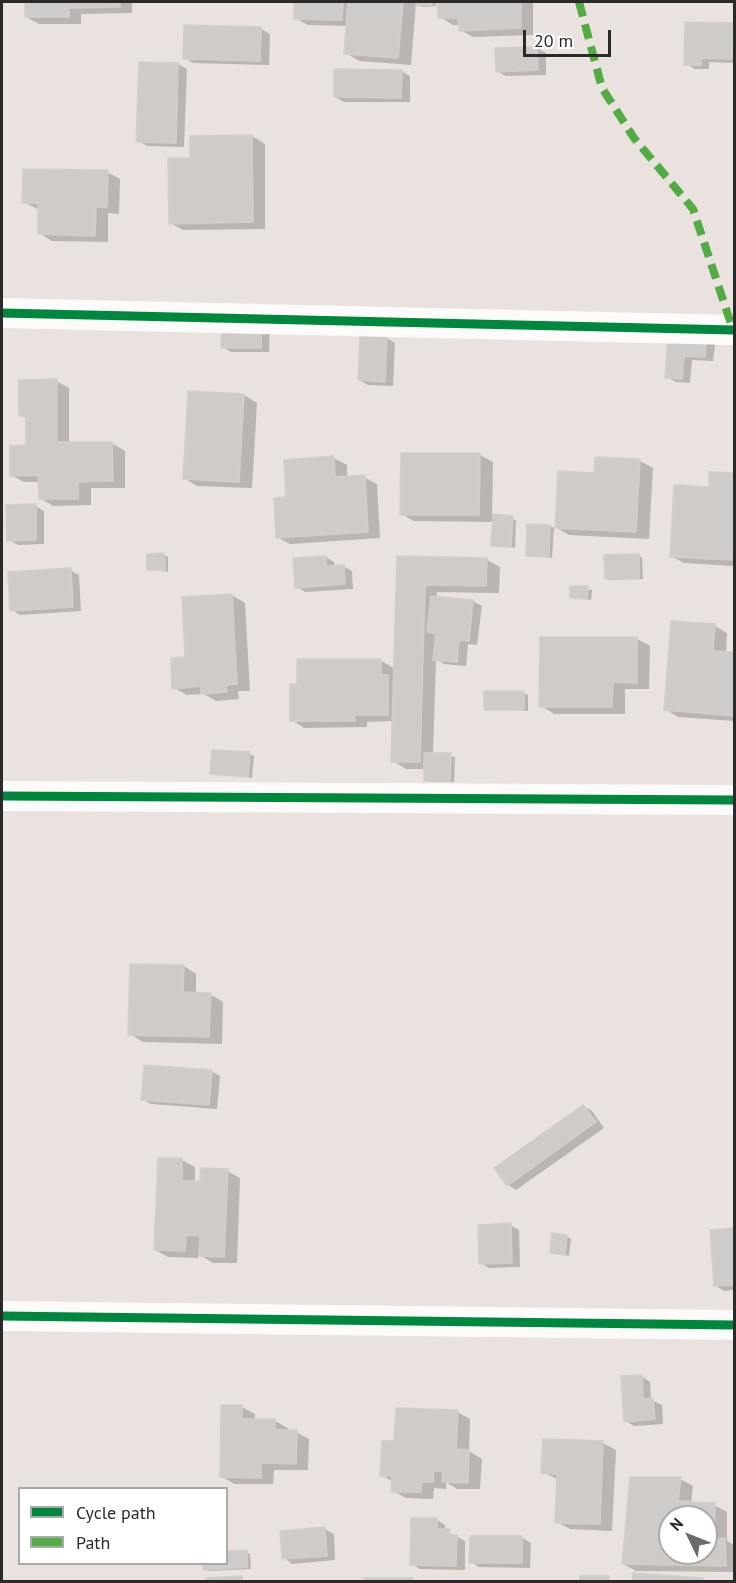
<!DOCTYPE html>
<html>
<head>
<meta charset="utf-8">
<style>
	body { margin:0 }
	#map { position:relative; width:736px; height:1583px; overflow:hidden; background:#e9e2df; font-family:"PT Sans",sans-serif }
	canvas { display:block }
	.frame { position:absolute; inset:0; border:3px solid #2a2a2a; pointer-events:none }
	.legend { position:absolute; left:18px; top:1487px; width:210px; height:78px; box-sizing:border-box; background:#fff; border:2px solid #aaa; margin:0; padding:8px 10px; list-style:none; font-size:18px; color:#2a2a2a }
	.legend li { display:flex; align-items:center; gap:12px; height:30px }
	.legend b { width:30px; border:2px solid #aaa }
	.north { position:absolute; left:658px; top:1505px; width:60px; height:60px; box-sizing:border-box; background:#fff; border:2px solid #aaa; border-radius:50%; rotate:313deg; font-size:16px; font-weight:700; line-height:24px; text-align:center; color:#2a2a2a }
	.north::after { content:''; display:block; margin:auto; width:21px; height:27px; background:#6d6a69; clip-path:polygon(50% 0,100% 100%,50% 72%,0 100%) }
	.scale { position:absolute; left:523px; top:30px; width:88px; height:27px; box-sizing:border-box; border:3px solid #2a2a2a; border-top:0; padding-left:8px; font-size:18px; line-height:21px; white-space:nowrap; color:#2a2a2a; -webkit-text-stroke:4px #fff; paint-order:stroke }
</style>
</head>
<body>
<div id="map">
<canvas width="736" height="1583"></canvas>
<div class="frame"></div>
<ul class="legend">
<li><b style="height:8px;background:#00873e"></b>Cycle path</li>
<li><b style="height:8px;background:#53ab44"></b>Path</li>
</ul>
<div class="north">N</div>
<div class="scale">20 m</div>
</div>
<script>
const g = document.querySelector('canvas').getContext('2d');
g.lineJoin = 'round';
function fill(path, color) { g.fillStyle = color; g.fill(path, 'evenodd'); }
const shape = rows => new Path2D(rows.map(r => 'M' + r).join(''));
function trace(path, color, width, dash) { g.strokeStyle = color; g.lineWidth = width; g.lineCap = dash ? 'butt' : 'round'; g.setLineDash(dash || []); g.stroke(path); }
fill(shape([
	[26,2,132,2,132,13,81,14,81,24,39,24,26,17],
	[296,2,436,2,436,6,422,7,416,3,411,65,359,61,346,53,348,26,308,25,295,18],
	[439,2,533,2,533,35,473,37,460,30,460,25,453,25,440,17],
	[733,24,734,63,709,62,709,69,695,69,686,64],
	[261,29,270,34,269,65,193,63,184,58],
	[537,48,546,53,546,75,506,76,497,71],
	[178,64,187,69,184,147,147,146,138,141],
	[401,71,410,76,410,102,344,102,335,97],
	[252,136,265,144,265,229,183,230,170,223],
	[107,172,120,179,119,214,108,213,108,242,52,241,39,233,40,210,23,202],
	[2,174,3,175,2,206],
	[270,327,269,352,231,352,222,347],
	[387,338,395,343,393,386,368,385,359,380],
	[706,340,715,345,713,361,692,360,690,383,676,382,667,377,669,342],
	[56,381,69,388,69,444,112,443,125,451,125,488,91,488,91,505,53,506,40,498,40,482,24,482,11,475,28,447,28,419,20,415],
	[244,395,257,403,252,488,197,486,184,478],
	[480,455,493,462,492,516,516,520,515,548,493,545,494,522,414,521,401,514],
	[334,458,347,465,347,478,364,477,377,484,380,538,290,544,277,537,287,499],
	[640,461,653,468,649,539,569,535,557,528],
	[711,473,734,474,734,566,684,563,671,556,710,488],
	[2,505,3,506,3,534,2,534],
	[35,506,44,511,44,544,18,545,9,540],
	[550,526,554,528,552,558,527,555],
	[164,555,168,557,168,572,149,569],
	[638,555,642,558,643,579,610,580,606,578],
	[326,557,334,562,335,567,343,566,352,571,353,589,305,592,297,587],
	[398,558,487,560,500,567,499,593,437,592,437,598,473,601,482,606,477,645,468,644,466,666,444,664,436,659,433,754,455,757,454,782,429,782,425,780,425,769,406,769,393,761,394,721,367,722,367,727,304,728,292,720,380,660,395,669],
	[70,570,79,575,81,611,20,615,12,610],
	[572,587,592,590,591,600,571,597],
	[232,595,245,603,250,691,238,691,239,699,216,701,204,694,187,695,174,688,187,658],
	[715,626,727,633,726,653,734,654,734,721,678,717,665,709],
	[637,639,650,646,649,689,625,689,625,714,554,714,541,706],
	[524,693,528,695,528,711,486,709],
	[250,754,254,756,252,778,212,773],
	[184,966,196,974,196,994,210,994,223,1002,222,1044,143,1042,130,1034],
	[211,1071,220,1076,217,1109,151,1104,142,1099],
	[584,1106,592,1111,604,1128,516,1190,508,1185],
	[159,1159,182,1160,195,1167,195,1183,202,1183,227,1171,240,1178,237,1263,213,1263,198,1254,198,1258,168,1257,155,1250],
	[510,1225,519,1230,520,1267,489,1268,481,1263],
	[734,1230,734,1290,724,1291,716,1286,712,1231],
	[567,1236,571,1239,569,1256,552,1252],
	[641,1376,650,1382,651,1400,662,1405,663,1424,634,1426,626,1421],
	[242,1407,255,1414,255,1420,275,1421,288,1428,288,1432,296,1432,309,1439,308,1470,274,1470,273,1484,234,1484,221,1476],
	[457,1412,470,1419,469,1451,482,1459,480,1489,457,1489,446,1482,446,1489,434,1488,433,1499,406,1498,393,1491,393,1482,382,1475,396,1443],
	[603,1443,616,1450,612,1531,570,1529,557,1522,559,1480,543,1472],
	[680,1479,693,1486,691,1503,714,1505,727,1512,727,1541,734,1545,734,1572,636,1571,623,1564],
	[670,1517,706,1517,706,1553,670,1553],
	[437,1520,445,1525,445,1530,465,1541,465,1570,420,1569,412,1564],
	[325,1529,334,1534,335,1560,292,1564,284,1558],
	[522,1538,531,1543,530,1568,479,1567,471,1562],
	[246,1552,250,1554,251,1569,209,1571,205,1569,204,1564,226,1564]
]), '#0003');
const building = shape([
	[25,2,120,2,120,7,69,8,69,17,25,17,25,2],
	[294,2,343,2,342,20,294,19,294,2],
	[348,2,403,2,398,58,344,54,348,2],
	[416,2,432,2,432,5,416,6,416,2],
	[438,2,521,2,521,28,459,31,458,18,438,18,438,2],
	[685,22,733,23,732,59,701,58,701,65,684,65,685,22],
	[184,25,261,27,260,61,183,59,184,25],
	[537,47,538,70,496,72,495,48,537,47],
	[139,62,178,63,176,143,136,142,139,62],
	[334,69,402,70,401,98,334,97,334,69],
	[252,135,253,222,169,224,168,158,190,158,190,136,252,135],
	[23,169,108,170,107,207,96,207,95,236,38,234,38,203,22,203,23,169],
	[222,320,262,321,261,348,221,348,222,320],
	[360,335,387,337,385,382,358,380,360,335],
	[706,338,705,357,684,356,682,379,665,378,668,340,706,338],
	[57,379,57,442,112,442,113,481,78,482,78,499,39,499,38,475,10,476,10,446,26,445,26,416,19,416,19,380,57,379],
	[188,391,244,394,239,482,183,479,188,391],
	[401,453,480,453,479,515,400,515,401,453],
	[334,456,335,477,365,475,368,532,276,538,274,498,286,497,284,460,334,456],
	[595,457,640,459,636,532,555,528,558,471,594,473,595,457],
	[709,472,734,473,734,560,670,557,674,485,709,487,709,472],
	[36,504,36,540,7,541,6,505,36,504],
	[493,514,513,516,511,547,491,546,493,514],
	[527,524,550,525,549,557,526,556,527,524],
	[164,553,165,570,147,570,147,554,164,553],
	[639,554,639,578,605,579,604,555,639,554],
	[326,556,326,566,344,565,345,584,295,588,293,558,326,556],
	[397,556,487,558,486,586,425,585,420,762,391,762,397,556],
	[71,568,73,607,10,611,8,572,71,568],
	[570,586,588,586,587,599,570,598,570,586],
	[232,594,237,684,226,685,227,692,201,694,201,686,172,689,171,658,185,657,182,597,232,594],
	[431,596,473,600,469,641,459,640,457,662,433,660,436,634,427,632,431,596],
	[671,621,715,624,713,651,734,652,734,716,664,710,671,621],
	[540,637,637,637,637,683,613,682,612,707,539,707,540,637],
	[297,659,381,659,381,675,388,675,388,715,354,715,355,721,290,721,290,684,297,684,297,659],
	[484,691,524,691,524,710,484,710,484,691],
	[212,750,250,752,248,777,210,774,212,750],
	[424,753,451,753,450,781,424,781,424,753],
	[130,964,184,965,183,992,211,993,209,1037,128,1035,130,964],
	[144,1065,212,1070,209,1105,141,1100,144,1065],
	[583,1105,596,1122,507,1186,494,1168,583,1105],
	[158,1158,182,1158,182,1181,200,1181,201,1168,228,1169,224,1257,199,1256,200,1236,186,1235,185,1251,154,1250,158,1158],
	[511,1223,512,1263,479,1264,478,1225,511,1223],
	[734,1228,734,1285,714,1286,710,1230,734,1228],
	[552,1233,567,1235,565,1255,550,1253,552,1233],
	[642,1375,643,1399,653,1398,655,1419,624,1422,621,1376,642,1375],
	[221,1405,242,1405,242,1419,275,1419,275,1430,297,1430,296,1464,261,1463,261,1478,220,1477,221,1405],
	[396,1408,458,1410,456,1449,469,1450,468,1483,442,1482,443,1471,434,1471,433,1482,421,1482,421,1492,391,1492,392,1476,380,1476,382,1441,394,1441,396,1408],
	[543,1439,603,1441,600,1524,555,1523,557,1474,541,1473,543,1439],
	[630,1477,681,1477,678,1501,715,1503,714,1539,725,1538,726,1566,622,1564,630,1477],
	[670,1517,706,1517,706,1553,670,1553,670,1517],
	[411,1518,437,1518,437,1529,450,1529,450,1535,457,1535,456,1566,410,1565,411,1518],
	[325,1527,327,1556,282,1559,280,1531,325,1527],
	[470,1536,522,1536,522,1563,469,1563,470,1536],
	[247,1550,247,1567,203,1570,203,1564,226,1564,226,1551,247,1550],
	[633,1573,703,1578,703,1582,633,1582,633,1573],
	[242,1576,243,1582,207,1582,206,1578,242,1576],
	[580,1576,609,1576,609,1582,580,1582,580,1576],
	[364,1578,413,1578,413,1582,364,1582,364,1578]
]);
fill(building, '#cfcbc9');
trace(building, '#d4cecb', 1.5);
trace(shape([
	[2,313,734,330],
	[2,796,734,800],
	[2,1316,734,1325]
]), '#fcfbfa', 30);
trace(shape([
	[579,2,602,88,634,138,693,209,733,330]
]), '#53ab44', 8, [15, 8]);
trace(shape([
	[2,313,734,330],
	[2,796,734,800],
	[2,1316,734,1325]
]), '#00873e', 9);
</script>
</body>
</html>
